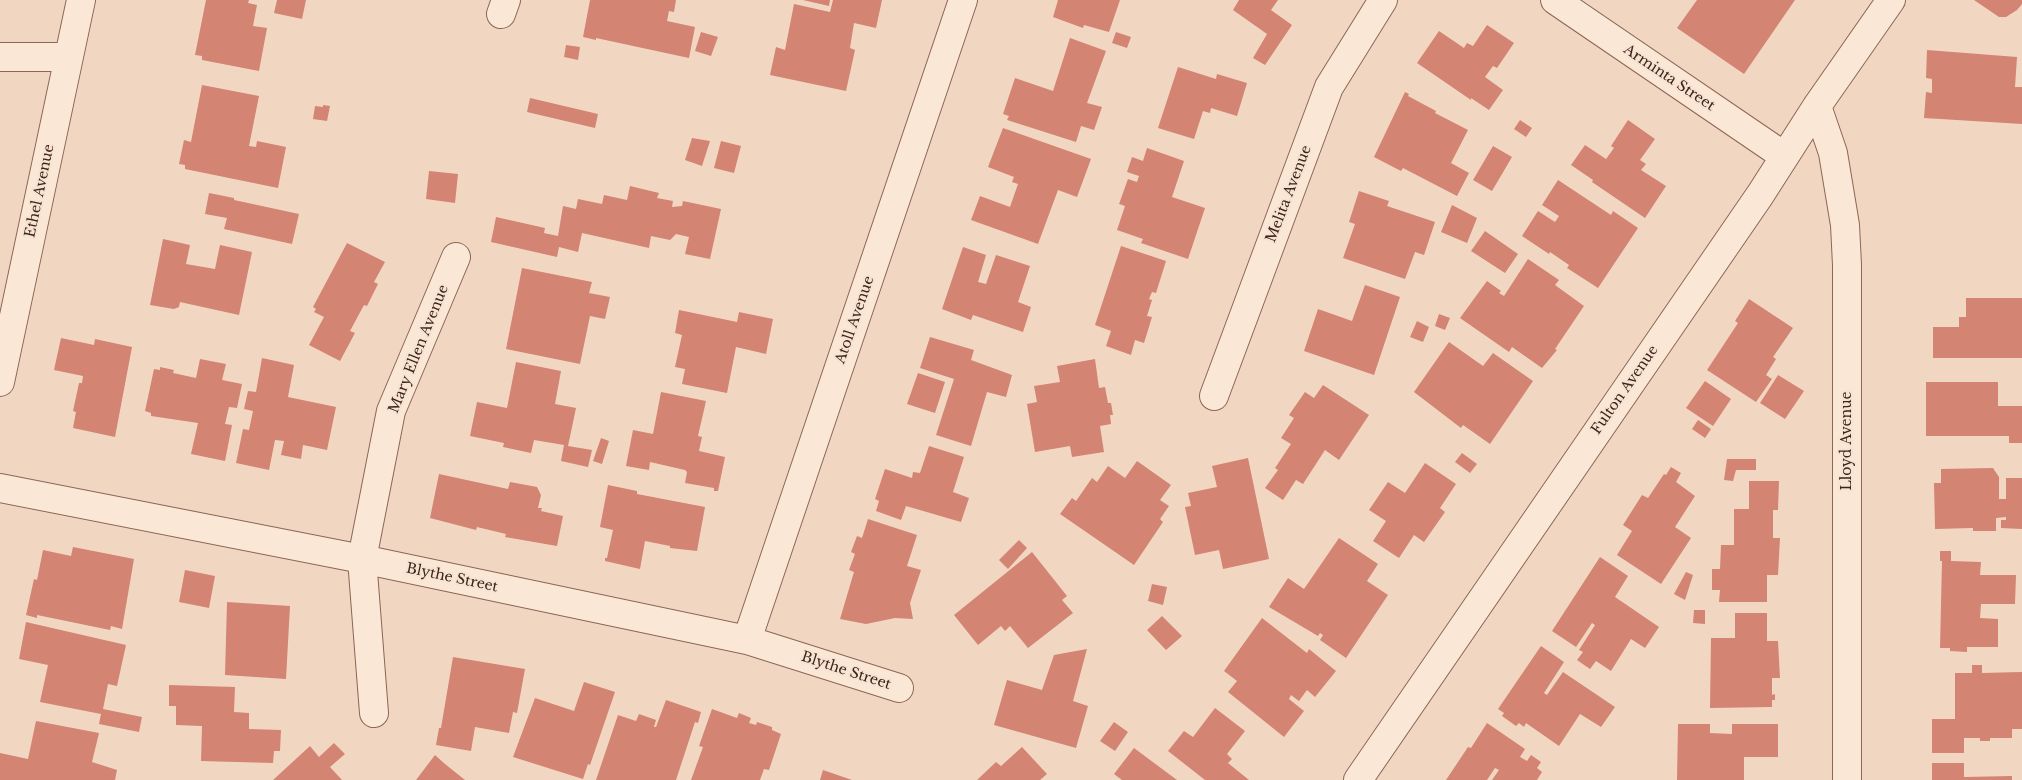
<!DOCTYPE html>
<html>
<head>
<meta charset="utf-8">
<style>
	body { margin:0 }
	canvas { display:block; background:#f1d7c1 }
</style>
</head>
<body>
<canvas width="2022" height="780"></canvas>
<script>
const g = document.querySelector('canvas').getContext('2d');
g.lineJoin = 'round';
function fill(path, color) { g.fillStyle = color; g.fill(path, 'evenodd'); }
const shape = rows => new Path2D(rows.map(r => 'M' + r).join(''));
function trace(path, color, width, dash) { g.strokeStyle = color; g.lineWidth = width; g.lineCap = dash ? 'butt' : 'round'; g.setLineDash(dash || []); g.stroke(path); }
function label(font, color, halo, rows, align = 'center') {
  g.font = font + ' "Libre Baskerville",serif'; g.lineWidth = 4; g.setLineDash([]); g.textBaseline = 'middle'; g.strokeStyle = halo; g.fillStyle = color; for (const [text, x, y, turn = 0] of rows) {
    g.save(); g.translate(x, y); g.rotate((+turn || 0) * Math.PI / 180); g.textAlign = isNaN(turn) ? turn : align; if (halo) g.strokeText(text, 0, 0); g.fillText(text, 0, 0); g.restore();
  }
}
fill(shape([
	[206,0,249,0,248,3,257,5,253,26,267,28,259,71,202,60,202,56,195,55],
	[277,0,306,0,302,19,274,13],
	[590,0,676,0,674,12,669,11,667,21,695,27,689,58,596,38,596,40,583,37],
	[803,0,830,0,829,6],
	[833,0,882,0,876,28,854,23,850,48,855,50,846,91,770,75,776,47,785,50,794,4,830,12],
	[1058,0,1120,0,1109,32,1084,25,1083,28,1053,17],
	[1239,0,1278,0,1271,10,1292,25,1265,65,1253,58,1267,34,1233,10],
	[1697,0,1795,0,1744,74,1677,28],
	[1974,0,2022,0,2022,4,2017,10,2006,17,1999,17],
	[1487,25,1514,43,1497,68,1493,66,1485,77,1503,90,1489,110,1471,98,1471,100,1417,63,1439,31,1464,48,1467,43,1473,46],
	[701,32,718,37,711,56,695,51],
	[1116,32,1131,37,1127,48,1112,43],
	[1070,38,1106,51,1087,103,1102,107,1094,130,1081,126,1076,142,1007,120,1009,116,1003,114,1015,78,1053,91],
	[566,45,580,47,578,60,564,57],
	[1927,50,2017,57,2015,87,2022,87,2022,124,1924,118,1926,92,1932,93,1932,79,1926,78],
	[1178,67,1216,79,1217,74,1247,83,1237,116,1211,108,1210,113,1203,111,1194,139,1158,128],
	[202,85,259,96,249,146,256,147,257,141,286,147,278,188,185,169,185,165,179,164,184,140,191,142],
	[1405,92,1409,94,1408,96,1436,111,1435,113,1468,130,1451,163,1469,173,1457,196,1403,168,1401,171,1374,157],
	[530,98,598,114,595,128,527,112],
	[323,105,330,106,327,121,313,119,315,106,323,107],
	[1520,120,1532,128,1526,137,1514,129],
	[1628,120,1655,139,1640,160,1646,164,1641,170,1666,186,1645,218,1592,182,1593,180,1571,165,1585,145,1606,159,1614,148,1611,146],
	[1003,128,1091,159,1077,197,1058,190,1038,244,971,220,980,196,1010,207,1018,184,1012,182,1014,177,988,167],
	[692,138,710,141,702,166,685,160],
	[721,141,741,146,734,173,714,168],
	[1493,146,1512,157,1492,191,1473,180],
	[1147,148,1184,161,1172,197,1205,208,1188,259,1141,243,1143,239,1117,230,1125,206,1119,204,1128,179,1137,182,1139,176,1127,172,1132,157,1143,161],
	[429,171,458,174,455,203,426,199],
	[1558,180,1611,215,1613,211,1638,228,1598,288,1567,268,1569,265,1550,252,1549,254,1522,236,1538,211,1555,222,1559,216,1542,205],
	[630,186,659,193,657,198,673,201,672,207,682,206,683,201,721,209,710,259,685,254,689,237,676,234,670,240,651,236,649,248,582,233,578,252,559,247,557,257,491,242,496,217,545,228,544,233,558,236,563,206,576,209,578,199,602,204,604,195,627,200],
	[1359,191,1389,201,1387,206,1435,222,1424,255,1415,252,1405,279,1343,258,1355,224,1349,222],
	[209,193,234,198,234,200,299,214,292,244,224,229,227,218,205,214],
	[1452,205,1477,218,1467,243,1441,232],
	[1485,231,1518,254,1505,273,1471,251],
	[163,239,190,245,186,264,215,269,220,245,252,252,239,315,180,302,179,307,174,309,150,305],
	[347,243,385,262,374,282,378,284,367,306,364,305,350,331,355,333,340,361,309,345,324,317,314,312,316,309,313,307],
	[1121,246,1166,261,1156,293,1152,292,1149,299,1152,300,1147,316,1152,317,1144,343,1135,340,1131,355,1106,346,1111,331,1095,325],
	[963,247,986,255,978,282,986,284,996,255,1030,266,1018,302,1031,307,1023,332,973,315,971,320,942,309],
	[1528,259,1559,280,1555,285,1584,306,1555,349,1557,350,1542,368,1512,347,1509,352,1460,318,1487,281,1501,291,1499,293,1504,296],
	[522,268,592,282,589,293,610,297,605,319,590,316,580,364,506,349],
	[1365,285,1400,297,1374,375,1304,351,1318,309,1352,321],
	[1966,298,2022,298,2022,358,1933,358,1933,327,1959,327,1959,317,1966,317],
	[1749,299,1793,328,1773,357,1776,359,1766,375,1772,379,1756,402,1707,370,1738,323,1735,321],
	[679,310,737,322,739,312,773,319,766,354,736,347,727,393,682,384,685,369,675,367,682,335,675,333],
	[1439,314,1450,318,1445,330,1435,326],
	[1417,321,1429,327,1423,342,1410,337],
	[930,337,974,350,971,360,1012,375,1006,397,987,392,971,446,936,435,954,379,920,368],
	[61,338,94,345,95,339,132,347,115,437,73,428,76,412,73,411,79,383,82,383,83,376,54,370],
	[1449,342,1483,366,1493,353,1533,381,1490,444,1463,425,1461,428,1414,392],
	[262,358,294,365,288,397,336,407,327,450,303,445,301,459,281,455,284,441,275,440,269,470,236,463,243,429,249,430,253,411,244,409,248,391,256,392],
	[200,359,226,364,222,380,242,384,237,408,229,407,225,424,232,425,225,461,191,454,198,423,151,416,151,413,145,411,154,369,160,370,160,367,174,370,173,373,196,378],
	[1095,359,1099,388,1105,387,1108,403,1111,403,1113,415,1110,415,1111,424,1100,426,1104,452,1072,457,1070,446,1035,452,1027,404,1037,402,1034,386,1060,382,1057,366],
	[516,362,561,371,555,404,576,408,568,446,592,450,588,467,561,461,564,445,534,440,531,453,503,447,504,443,470,436,477,402,507,408],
	[918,373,945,382,935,413,907,404],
	[1778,375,1804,391,1785,419,1760,403],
	[1705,381,1731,399,1713,426,1686,408],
	[1926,382,1998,382,1998,406,2022,406,2022,443,2009,443,2009,436,1926,436],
	[1323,385,1369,415,1339,460,1325,450,1303,484,1296,480,1283,500,1265,488,1278,470,1275,468,1291,444,1281,438,1294,418,1289,415,1305,392,1314,398],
	[661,392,706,401,698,436,702,437,699,451,725,457,718,491,714,491,714,488,685,483,687,472,685,470,650,462,649,470,626,466,633,430,653,434],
	[1698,420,1711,429,1705,438,1692,429],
	[601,438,609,441,602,464,593,461],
	[929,446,964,457,953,492,969,498,961,522,906,506,901,520,876,511,879,501,875,499,885,469,912,478,913,472,920,473],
	[1462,453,1477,464,1470,473,1455,462],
	[1248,458,1269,559,1223,569,1219,550,1195,555,1185,507,1191,506,1188,493,1217,487,1212,466],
	[1727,459,1756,459,1756,470,1736,470,1733,481,1724,480],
	[1137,461,1171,485,1160,500,1169,506,1160,519,1163,522,1134,565,1060,514,1072,498,1076,501,1092,478,1097,482,1108,466,1125,478],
	[1425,463,1456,484,1440,508,1445,512,1424,542,1414,535,1399,558,1373,541,1386,521,1369,510,1388,482,1405,493],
	[1671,467,1681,473,1676,482,1695,496,1675,527,1691,538,1661,584,1617,555,1632,531,1623,525,1642,495,1648,498,1664,474,1666,475],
	[1993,468,1999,477,1999,499,2006,499,2006,478,2022,478,2022,529,2001,528,2001,520,2006,520,2006,517,1996,518,1996,531,1973,531,1973,528,1935,529,1934,483,1941,483,1941,469],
	[439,474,508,489,510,482,537,487,541,495,538,508,542,508,541,511,563,516,557,546,505,537,506,534,477,527,476,530,430,518],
	[1749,481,1779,481,1778,510,1773,510,1773,538,1780,538,1778,575,1767,575,1767,602,1719,602,1720,590,1712,590,1712,569,1720,569,1721,545,1734,545,1734,509,1749,509],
	[608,485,637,491,637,494,705,507,697,551,670,548,670,546,645,541,640,569,605,561,605,558,607,558,613,530,600,527],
	[868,519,917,535,907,566,921,570,910,603,913,619,895,618,866,624,840,619,854,572,849,570,855,554,851,552,857,536,862,538],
	[1339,538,1378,564,1367,581,1388,595,1346,658,1320,640,1323,635,1320,633,1318,636,1269,607,1288,578,1304,589],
	[1019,540,1027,548,1008,569,999,560],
	[73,547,134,559,122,629,111,626,110,630,37,615,37,618,26,615,34,579,37,580,43,550,71,556],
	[1940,551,1951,551,1951,561,1981,562,1980,575,2016,575,2015,604,1981,604,1980,618,1998,619,1998,647,1967,647,1967,652,1950,651,1950,648,1940,648,1942,561,1940,561],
	[1032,552,1067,596,1062,600,1073,613,1028,648,1010,626,1005,631,1001,626,978,645,954,615],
	[1600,557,1628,576,1615,597,1659,627,1645,648,1631,639,1611,671,1596,661,1590,669,1577,660,1583,652,1579,650,1595,625,1592,623,1576,647,1552,631],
	[185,570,215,576,209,608,179,602],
	[1686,572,1693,575,1685,600,1674,594],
	[1152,584,1167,587,1163,605,1148,601],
	[227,602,290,606,286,679,225,675],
	[1694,610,1705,610,1705,624,1693,623],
	[1735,613,1767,613,1767,641,1778,641,1780,678,1772,678,1772,695,1775,694,1775,700,1772,700,1772,707,1710,708,1711,638,1735,638],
	[1162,616,1182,636,1166,650,1147,630],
	[1262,618,1307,653,1309,649,1336,671,1315,697,1307,690,1299,701,1291,695,1289,699,1304,711,1284,737,1228,692,1237,681,1224,671],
	[26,622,126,645,117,686,108,684,103,709,142,717,139,732,99,724,101,714,40,702,48,665,19,659],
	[1541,646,1564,662,1544,693,1547,695,1563,672,1615,707,1601,727,1580,714,1559,746,1526,723,1524,727,1519,723,1516,726,1502,716,1504,713,1498,709],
	[1087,649,1073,701,1088,706,1076,748,994,725,1007,680,1042,690,1054,655],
	[453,657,525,669,517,713,513,712,509,733,475,727,471,751,436,745,439,728,441,728],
	[1972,665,1982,665,1982,673,2022,672,2022,729,2012,729,2012,738,1990,738,1990,741,1980,741,1980,738,1964,738,1964,753,1932,753,1932,719,1955,719,1955,673,1972,673],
	[584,682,615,692,590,765,588,764,583,779,513,757,535,698,574,711],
	[169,685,235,687,234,712,249,713,249,729,281,730,280,751,274,751,273,763,201,761,202,726,176,725,176,706,169,706],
	[666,700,701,712,698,723,695,722,676,780,596,780,618,715,636,721,639,714,656,720,654,727,656,727],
	[1215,708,1245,731,1227,754,1232,759,1228,763,1249,780,1205,780,1168,751,1184,731,1193,737],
	[712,709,737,718,739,713,751,718,749,723,756,725,757,722,772,727,772,730,781,734,769,770,764,769,760,780,691,780,703,747,699,746],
	[36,721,99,733,92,762,117,770,115,780,0,780,0,753,28,759],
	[1114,722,1128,732,1115,751,1100,741],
	[1487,723,1525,749,1520,757,1527,761,1531,755,1541,762,1537,768,1542,772,1537,780,1492,780,1499,770,1495,768,1487,780,1446,780,1468,747,1471,748],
	[1678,724,1710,724,1710,733,1732,734,1732,724,1778,724,1778,757,1744,757,1744,780,1677,780],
	[334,743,345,754,330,767,342,780,273,780,310,746,319,757],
	[1022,747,1047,774,1040,780,977,780,996,762,1001,766],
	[1134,748,1177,780,1122,780,1114,774],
	[435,755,445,764,465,780,416,780],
	[1932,763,1964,763,1964,777,2012,776,2012,780,1932,780],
	[823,770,852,780,820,780]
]), '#d38473');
const street = shape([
	[1555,0,1784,156],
	[501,14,506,0],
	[0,57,68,57],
	[1817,106,1833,153,1845,225,1847,265,1847,780],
	[0,382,81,0],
	[1214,396,1329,87,1383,0],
	[0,488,362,559,747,640,899,688],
	[747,640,963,0],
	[374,713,362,559,391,411,456,257],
	[1358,780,1760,195,1817,106,1891,0]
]);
trace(street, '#8c6657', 30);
trace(street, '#fbe7d5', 28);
label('14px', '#3b241c', '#f8e3d1', [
	["Arminta Street",1669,78,34],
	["Ethel Avenue",40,191,-78],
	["Melita Avenue",1289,194,-69],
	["Atoll Avenue",855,320,-71],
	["Mary Ellen Avenue",419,349,-68],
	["Fulton Avenue",1625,390,-55],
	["Lloyd Avenue",1847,441,-90],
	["Blythe Street",452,578,12],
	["Blythe Street",846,671,18]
]);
</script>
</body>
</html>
